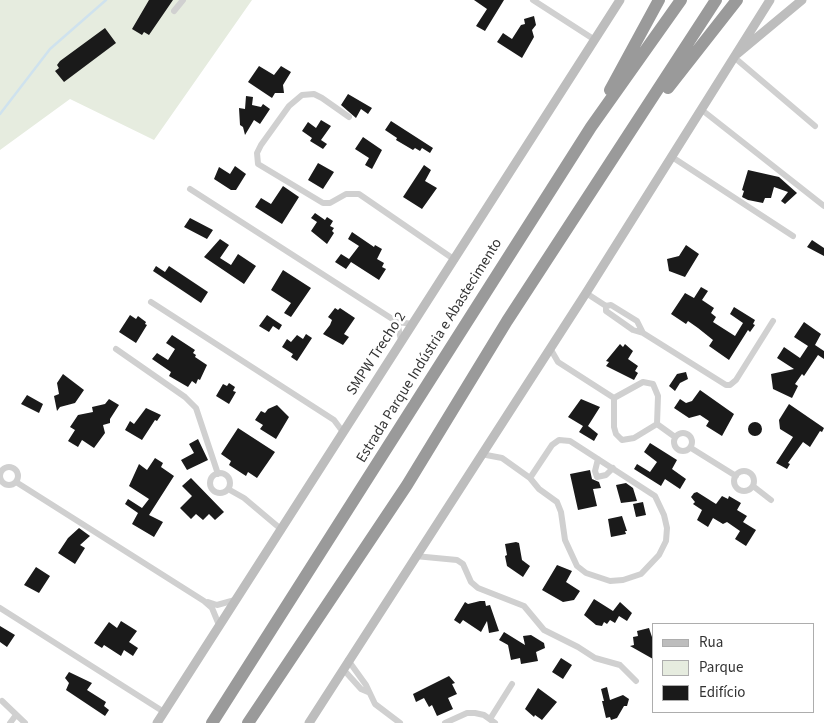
<!DOCTYPE html>
<html>
<head>
<meta charset="utf-8">
<style>
	body { margin:0 }
	#map { position:relative; width:824px; height:723px; overflow:hidden; background:#fff; font-family:"Source Sans 3",sans-serif }
	canvas { display:block }
	.legend { position:absolute; left:652px; top:623px; width:162px; height:90px; box-sizing:border-box; background:#fff; border:1px solid #adadad; margin:0; padding:6px 9px; list-style:none; font-size:15px; color:#333 }
	.legend li { display:flex; align-items:center; gap:10px; height:25px }
	.legend b { width:25px; border:1px solid #adadad }
</style>
</head>
<body>
<div id="map">
<canvas width="824" height="723"></canvas>
<ul class="legend">
<li><b style="height:6px;background:#bdbdbd"></b>Rua</li>
<li><b style="height:14px;background:#e6ecdf"></b>Parque</li>
<li><b style="height:14px;background:#1a1a1a"></b>Edifício</li>
</ul>
</div>
<script>
const g = document.querySelector('canvas').getContext('2d');
g.lineJoin = 'round';
function fill(path, color) { g.fillStyle = color; g.fill(path, 'evenodd'); }
const shape = rows => new Path2D(rows.map(r => 'M' + r).join(''));
function trace(path, color, width, dash) { g.strokeStyle = color; g.lineWidth = width; g.lineCap = dash ? 'butt' : 'round'; g.setLineDash(dash || []); g.stroke(path); }
function label(font, color, halo, rows, align = 'center') {
  g.font = font + ' "Source Sans 3",sans-serif'; g.lineWidth = 5; g.setLineDash([]); g.textBaseline = 'middle'; g.strokeStyle = halo; g.fillStyle = color; for (const [text, x, y, turn = 0] of rows) {
    g.save(); g.translate(x, y); g.rotate((+turn || 0) * Math.PI / 180); g.textAlign = isNaN(turn) ? turn : align; if (halo) g.strokeText(text, 0, 0); g.fillText(text, 0, 0); g.restore();
  }
}
fill(shape([
	[0,0,252,0,154,140,70,99,0,150]
]), '#e6ecdf');
trace(shape([
	[0,114,50,49,106,0]
]), '#cfe2ee', 2.5);
fill(shape([
	[149,0,173,0,149,35,144,32,142,35,132,29],
	[474,0,504,0,485,31,476,26,487,9],
	[534,16,536,25,532,30,534,37,522,58,497,42,503,33,512,39,521,25,525,24,524,19],
	[105,28,116,43,64,82,55,71,59,68,57,65,60,61],
	[259,66,274,75,281,66,291,72,283,85,284,93,275,93,272,98,248,82],
	[348,94,372,108,368,114,361,109,356,118,341,105],
	[246,96,253,97,252,105,261,107,263,104,270,109,260,124,254,120,245,135,243,127,240,125,239,108,245,109],
	[321,120,331,126,321,140,327,144,323,149,310,141,312,138,302,131,308,122,316,128],
	[391,121,433,148,430,153,422,148,420,151,415,148,413,150,396,140,397,138,385,130],
	[363,137,382,150,372,169,365,165,369,158,355,149],
	[318,163,334,172,323,189,308,180],
	[424,165,431,170,425,181,437,188,422,209,403,197],
	[235,166,246,174,236,190,231,190,214,179,219,167,230,174],
	[748,170,779,177,797,193,785,204,781,201,788,192,774,187,771,198,765,198,763,203,748,200,742,197,744,191,742,190],
	[283,186,299,197,282,224,255,207,261,198,271,204],
	[315,213,325,220,327,217,333,221,330,226,334,228,332,231,334,233,327,244,311,231,317,222,311,218],
	[190,218,213,230,207,239,184,227],
	[352,232,374,247,375,245,382,249,377,259,384,263,382,267,386,269,379,280,351,262,346,269,335,262,341,254,349,259,359,246,348,239],
	[220,239,229,245,220,258,231,265,238,254,256,266,244,284,204,257],
	[812,240,824,248,824,256,807,247],
	[686,245,699,254,685,277,669,271,667,259,679,256],
	[156,266,165,272,169,266,208,292,201,303,153,271],
	[283,270,311,288,291,317,284,313,291,303,271,290],
	[701,287,708,291,702,300,714,308,711,313,716,317,713,322,735,336,743,323,730,314,734,307,755,320,753,324,755,325,750,332,748,330,729,360,709,346,713,340,698,328,688,321,686,324,671,314,685,293,694,298],
	[335,308,338,310,340,308,355,318,344,334,349,337,343,345,323,334,330,325,332,320,328,317],
	[130,315,136,319,138,316,146,322,145,324,147,325,136,343,119,332],
	[267,315,282,325,279,330,273,326,269,332,259,326],
	[804,322,821,334,815,345,824,351,824,359,818,355,804,376,802,374,795,384,798,386,792,398,773,389,771,374,794,369,777,358,784,347,800,358,808,346,794,337],
	[306,334,312,338,297,361,291,357,293,354,282,347,287,339,291,342,297,335,303,339],
	[172,335,195,350,193,353,196,355,195,357,207,365,200,380,198,379,196,384,192,381,188,387,169,376,171,372,152,359,157,353,168,360,175,349,166,343],
	[620,344,623,347,625,344,633,351,628,359,638,366,635,371,638,373,634,380,606,366,609,362,606,361],
	[686,372,688,379,680,383,675,391,669,386,677,374],
	[63,374,84,390,75,403,60,407,57,411,54,396,59,394,57,383],
	[229,383,235,387,233,391,236,392,229,404,216,396,223,384,227,386],
	[700,390,734,414,722,436,706,426,709,421,700,415,689,418,674,408,680,399,686,403,692,401],
	[27,395,43,404,39,413,21,404],
	[109,399,119,405,110,419,110,423,103,425,105,433,94,448,82,440,78,447,68,441,75,430,70,427,78,415,93,412,92,407,105,404],
	[581,399,600,407,588,426,598,434,594,441,579,432,583,426,568,417],
	[789,404,824,428,822,432,820,431,810,447,803,442,788,463,790,464,787,469,776,463,793,437,780,429,779,420],
	[277,405,289,417,276,439,260,429,263,425,255,420,261,411,265,413,268,409],
	[146,408,161,415,157,421,155,420,142,440,125,430,130,421,134,424],
	'748 429a7 7 0 1 1 14 0a7 7 0 1 1-14 0Z',
	[238,428,275,452,257,478,248,472,246,476,229,465,231,461,221,454],
	[198,439,208,460,187,470,181,460,194,453,189,444],
	[650,443,677,460,672,469,686,479,680,489,665,479,661,486,634,469,637,464,650,472,657,462,644,452],
	[155,458,163,463,161,467,174,476,149,515,163,522,154,537,132,524,138,513,125,504,128,499,142,508,149,499,129,486,139,464,147,470],
	[590,470,592,479,599,482,601,488,593,489,597,506,578,510,570,474],
	[191,478,224,512,215,520,209,514,203,520,196,514,191,519,180,508,192,496,182,486],
	[626,483,633,488,637,501,621,503,616,485],
	[697,492,716,504,722,496,728,499,729,496,741,503,737,510,747,516,743,522,756,530,746,546,735,539,740,531,727,522,723,524,713,518,708,527,697,520,702,510,693,504,695,502,691,497,694,493],
	[643,502,646,515,636,517,633,504],
	[622,516,627,531,625,531,626,534,611,537,608,519],
	[79,528,90,536,80,545,85,548,75,564,58,553,68,538],
	[516,542,519,543,522,560,530,566,523,577,507,566,505,556,507,555,505,544],
	[557,565,572,571,566,582,580,591,574,600,563,602,542,590],
	[36,567,50,576,39,593,24,585],
	[594,599,613,611,620,602,632,613,627,621,619,616,615,623,610,620,607,624,604,622,602,626,596,625,584,615],
	[480,601,485,601,486,606,490,605,499,631,489,633,487,621,481,632,463,620,460,624,454,620,465,602,468,604],
	[121,621,137,631,129,642,138,648,133,656,124,650,121,656,104,645,102,648,94,643,109,622,117,628],
	[0,626,15,635,7,647,0,642],
	[649,628,653,640,653,659,630,646,634,645,633,637,638,636,637,631],
	[504,632,525,645,523,636,531,635,544,643,545,648,536,652,538,661,521,664,520,658,511,660,508,645,499,640],
	[561,658,572,665,563,679,552,672],
	[69,672,92,683,87,690,106,702,104,706,109,710,105,716,66,690,69,683,65,678],
	[449,676,455,683,452,684,457,694,448,698,453,709,437,716,432,705,429,707,424,698,416,702,413,694],
	[607,687,610,700,623,695,629,699,627,706,624,706,617,718,611,720,610,717,606,718,602,701,604,701,601,689],
	[538,688,557,702,542,720,535,715,534,717,525,709]
]), '#1a1a1a');
trace(shape([
	[533,0,595,40],
	[174,11,183,0],
	[735,58,815,126],
	[702,110,824,206],
	[349,117,322,98,314,94,302,95,289,106,261,145,257,153,258,164,323,203,330,203,346,194,359,194,455,260],
	[672,157,793,236],
	[190,189,397,322,413,324],
	[586,293,606,306,611,305,637,321,643,333],
	[151,302,334,420,343,432],
	[606,306,606,311,633,330,643,333,726,385,730,385,736,380,773,321],
	[397,322,401,340],
	[550,348,558,362,614,398],
	[116,349,185,397,196,408,218,474],
	[614,398,643,382,653,384,658,396,657,424],
	[614,398,614,427,616,434,622,440,634,438,657,424],
	[657,424,675,437],
	'674 442a9 9 0 1 1 18 0a9 9 0 1 1-18 0Z',
	[691,448,736,476],
	[481,454,502,458,530,478,539,489,557,502,561,512,565,540,577,566,586,573,610,581,623,580,641,574,659,555,666,541,667,528,664,515,655,496,570,441,559,440,552,445,530,478],
	[598,459,595,471,597,477,606,475,613,468],
	'0 476a9 9 0 1 1 18 0a9 9 0 1 1-18 0Z',
	'734 481a10 10 0 1 1 20 0a10 10 0 1 1-20 0Z',
	'210 483a10 10 0 1 1 20 0a10 10 0 1 1-20 0Z',
	[16,482,204,601,212,608,219,625],
	[753,486,771,500],
	[228,489,244,498,282,530],
	[415,556,457,560,463,564,471,582,478,588,524,606,544,630,578,647,595,658,620,665,636,681],
	[208,602,217,605,235,600],
	[0,608,164,712],
	[348,660,366,685,375,704,400,723],
	[343,669,361,689,368,692],
	[2,701,25,723],
	[490,719,512,684],
	[10,723,16,715],
	[445,723,467,713,475,713,484,715,495,723]
]), '#d0d0d0', 6);
trace(shape([
	[737,54,802,0],
	[157,723,620,0],
	[309,723,586,293,770,0]
]), '#bdbdbd', 9);
trace(shape([
	[668,88,737,0],
	[610,90,659,0],
	[212,723,591,127,681,0],
	[248,723,407,485,507,321,716,0]
]), '#9a9a9a', 12);
label('15px', '#333', '#fff', [
	["Estrada Parque Indústria e Abastecimento",430,351,-58],
	["SMPW Trecho 2",377,354,-57]
]);
</script>
</body>
</html>
